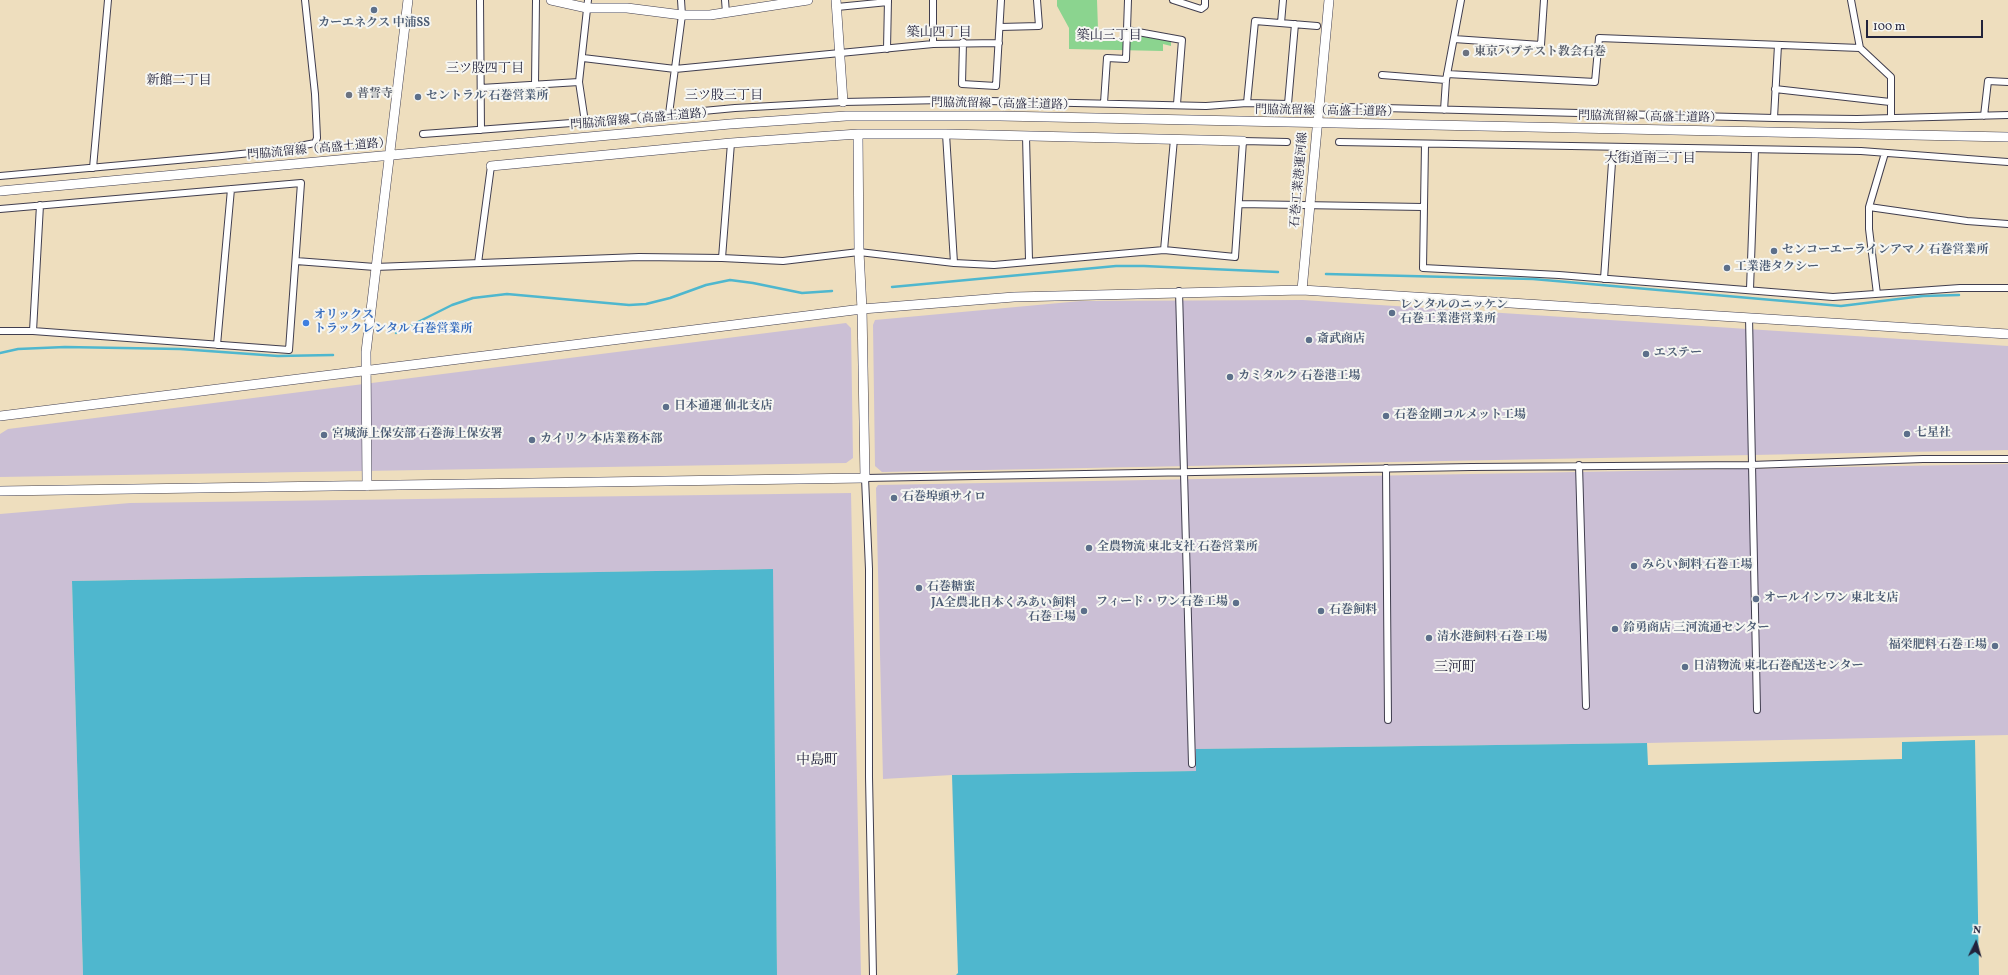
<!DOCTYPE html>
<html>
<head>
<meta charset="utf-8">
<style>
	body { margin:0 }
	#map { position:relative; width:2008px; height:975px; overflow:hidden; background:#eedebe; font-family:Vollkorn,serif }
	canvas { display:block }
	.north { position:absolute; left:1956px; top:923px; width:40px; height:40px; -webkit-text-stroke:3px #f6f6f2; paint-order:stroke; rotate:5deg; font-size:11px; font-weight:700; line-height:16px; text-align:center; color:#22223b }
	.north::after { content:''; display:block; margin:auto; width:14px; height:18px; background:#22223b; clip-path:polygon(50% 0,100% 100%,50% 72%,0 100%) }
	.scale { position:absolute; left:1866px; top:20px; width:117px; height:18px; box-sizing:border-box; border:2px solid #22223b; border-top:0; padding-left:5px; font-size:12px; line-height:14px; white-space:nowrap; color:#22223b; -webkit-text-stroke:3px #f6f6f2; paint-order:stroke }
</style>
</head>
<body>
<div id="map">
<canvas width="2008" height="975"></canvas>
<div class="north">N</div>
<div class="scale">100 m</div>
</div>
<script>
const g = document.querySelector('canvas').getContext('2d');
g.lineJoin = 'round';
function fill(path, color) { g.fillStyle = color; g.fill(path, 'evenodd'); }
const shape = rows => new Path2D(rows.map(r => 'M' + r).join(''));
function trace(path, color, width, dash) { g.strokeStyle = color; g.lineWidth = width; g.lineCap = dash ? 'butt' : 'round'; g.setLineDash(dash || []); g.stroke(path); }
function label(font, color, halo, rows, align = 'center') {
  g.font = font + ' Vollkorn,"Noto Serif JP",serif'; g.lineWidth = 4; g.setLineDash([]); g.textBaseline = 'middle'; g.strokeStyle = halo; g.fillStyle = color; for (const [text, x, y, turn = 0] of rows) {
    g.save(); g.translate(x, y); g.rotate((+turn || 0) * Math.PI / 180); g.textAlign = isNaN(turn) ? turn : align; if (halo) g.strokeText(text, 0, 0); g.fillText(text, 0, 0); g.restore();
  }
}
fill(shape([
	[1303,300,2008,346,2008,450,882,472,875,466,873,325,875,320,1081,301],
	[846,323,851,328,853,458,846,463,0,477,0,434,8,429],
	[2008,464,2008,735,1647,743,1197,749,1197,771,952,775,883,779,876,488,878,485],
	[851,493,861,975,777,975,772,569,72,581,83,975,0,975,0,514,130,503]
]), '#cbbfd5');
fill(shape([
	[1057,0,1097,0,1098,29,1104,40,1123,40,1123,32,1171,41,1171,46,1163,44,1163,51,1069,49,1069,28,1057,6]
]), '#8bd48f');
fill(shape([
	[773,569,777,975,83,975,72,581],
	[1975,740,1979,975,956,975,958,973,952,775,1196,771,1196,749,1647,743,1648,765,1902,759,1902,742]
]), '#4fb7ce');
trace(shape([
	[1326,274,1533,279,1841,306,1923,296,1959,295],
	[892,287,1116,266,1144,266,1278,272],
	[396,333,452,305,473,298,507,294,629,305,646,304,670,298,706,285,730,280,753,283,802,293,832,291],
	[0,353,18,349,65,347,180,349,278,356,333,355]
]), '#4fb7ce', 2.5);
const street = shape([
	[480,0,481,130],
	[725,0,726,13],
	[1173,0,1201,9,1205,6,1205,0],
	[1851,0,1860,48,1891,77,1891,118],
	[837,7,888,2],
	[1281,23,1283,0],
	[1000,27,1039,26,1037,0],
	[1127,30,1182,40,1177,104],
	[1454,39,1541,45,1544,0],
	[963,42,962,84,996,86,1001,0],
	[933,44,933,0],
	[887,49,888,0],
	[583,58,675,69,933,44,999,43],
	[1447,74,1595,82,1599,38,1860,48],
	[1382,75,1446,80],
	[535,85,536,0],
	[481,88,579,82],
	[1775,89,1890,102],
	[1104,103,1107,58,1126,59,1128,0],
	[1247,103,1255,21,1317,26],
	[1344,107,1774,118,1857,119,2008,115],
	[1444,110,1446,80,1461,0],
	[669,114,682,15,681,0],
	[1984,116,1988,81,2008,82],
	[1774,118,1778,45],
	[585,122,579,82,588,0],
	[423,134,585,122,735,108,843,102,944,100,1206,106,1247,103,1288,104,1295,24],
	[946,134,954,263],
	[1026,136,1029,260],
	[1339,142,1861,151,2008,162],
	[1425,145,1423,268,1559,275,1833,297,1960,288,2008,288],
	[93,168,108,0],
	[0,176,222,156,279,150,315,143,317,138,315,94,305,0],
	[1239,204,1423,207],
	[1869,207,1967,221,2008,224],
	[0,209,301,183,289,350,33,331,0,331],
	[1164,250,1174,139],
	[722,258,731,143],
	[296,261,375,267,639,257,722,258,783,261,859,252,954,263,994,265,1164,250,1235,257,1243,141,1287,142],
	[478,263,491,166],
	[1604,279,1613,148],
	[1750,289,1755,150],
	[1179,291,1192,764],
	[1877,294,1869,229,1869,207,1885,153],
	[1749,317,1757,710],
	[33,331,40,205],
	[217,345,231,189],
	[1579,465,1586,706],
	[1386,468,1388,720],
	[873,975,869,777,869,569,865,478,1471,467,1751,465,1923,459,2008,459]
]);
const secondary = shape([
	[551,0,587,8,627,8,682,15,710,15,808,0],
	[836,0,843,102],
	[491,166,731,143,858,134,946,134,1243,141],
	[0,191,730,124,846,116,1000,116,2008,137],
	[1302,290,1329,0],
	[0,416,862,309,1014,297,1302,290,2008,334],
	[367,486,366,352,408,0],
	[0,491,865,478,862,309,859,252,858,134]
]);
trace(street, '#413e4f', 8);
trace(secondary, '#413e4f', 10);
trace(street, '#fff', 6);
trace(secondary, '#fff', 9);
for (const [x, y, r, color] of [
	[374,10,4,"#5c6f8a"],
	[1466,53,4,"#6b7280"],
	[349,95,4,"#6b7280"],
	[418,97,4,"#5c6f8a"],
	[1774,251,4,"#5c6f8a"],
	[1727,268,4,"#5c6f8a"],
	[1392,313,4,"#5c6f8a"],
	[306,323,4,"#3f7fe0"],
	[1309,340,4,"#5c6f8a"],
	[1646,354,4,"#5c6f8a"],
	[1230,377,4,"#5c6f8a"],
	[666,407,4,"#5c6f8a"],
	[1386,416,4,"#5c6f8a"],
	[1907,434,4,"#5c6f8a"],
	[324,435,4,"#5c6f8a"],
	[532,440,4,"#5c6f8a"],
	[894,498,4,"#5c6f8a"],
	[1089,548,4,"#5c6f8a"],
	[1634,566,4,"#5c6f8a"],
	[919,588,4,"#5c6f8a"],
	[1756,599,4,"#5c6f8a"],
	[1236,603,4,"#5c6f8a"],
	[1084,611,4,"#5c6f8a"],
	[1321,611,4,"#5c6f8a"],
	[1615,629,4,"#5c6f8a"],
	[1429,638,4,"#5c6f8a"],
	[1995,646,4,"#5c6f8a"],
	[1685,667,4,"#5c6f8a"]
]) { const dot = new Path2D(); dot.arc(x, y, r, 0, 2 * Math.PI); g.fillStyle = color; g.fill(dot); trace(dot, '#f6f6f2', 1.5); }
label('bold 12px', '#4e5e75', '#f6f6f2', [
	["カーエネクス 中浦SS",374,24,"center"],
	["セントラル 石巻営業所",426,97],
	["センコーエーラインアマノ 石巻営業所",1782,251],
	["工業港タクシー",1735,268],
	["レンタルのニッケン",1400,306],
	["石巻工業港営業所",1400,320],
	["斎武商店",1317,340],
	["エステー",1654,354],
	["カミタルク 石巻港工場",1238,377],
	["日本通運 仙北支店",674,407],
	["石巻金剛コルメット工場",1394,416],
	["七星社",1915,434],
	["宮城海上保安部 石巻海上保安署",332,435],
	["カイリク 本店業務本部",540,440],
	["石巻埠頭サイロ",902,498],
	["全農物流 東北支社 石巻営業所",1097,548],
	["みらい飼料 石巻工場",1642,566],
	["石巻糖蜜",927,588],
	["オールインワン 東北支店",1764,599],
	["フィード・ワン石巻工場",1228,603,"right"],
	["JA全農北日本くみあい飼料",1076,604,"right"],
	["石巻工場",1076,618,"right"],
	["石巻飼料",1329,611],
	["鈴勇商店 三河流通センター",1623,629],
	["清水港飼料 石巻工場",1437,638],
	["福栄肥料 石巻工場",1987,646,"right"],
	["日清物流 東北石巻配送センター",1693,667]
], 'left');
label('bold 12px', '#5b616d', '#f6f6f2', [
	["東京バプテスト教会石巻",1474,53],
	["普誓寺",357,95]
], 'left');
label('12px', '#22223b', '#f6f6f2', [
	["門脇流留線（高盛土道路）",1003,105,1],
	["門脇流留線（高盛土道路）",1327,112,1],
	["門脇流留線（高盛土道路）",1650,118,1],
	["門脇流留線（高盛土道路）",642,120,-5],
	["門脇流留線（高盛土道路）",319,150,-5],
	["石巻工業港運河線",1300,180,-85]
]);
label('bold 12px', '#366cbe', '#f6f6f2', [
	["オリックス",314,316],
	["トラックレンタル 石巻営業所",314,330]
], 'left');
label('13px', '#22223b', '#f6f6f2', [
	["築山四丁目",939,34],
	["築山三丁目",1109,37],
	["三ツ股四丁目",485,70],
	["新館二丁目",179,82],
	["三ツ股三丁目",724,97],
	["大街道南三丁目",1650,160]
]);
label('14px', '#22223b', '#f6f6f2', [
	["三河町",1455,668],
	["中島町",817,761]
]);
</script>
</body>
</html>
